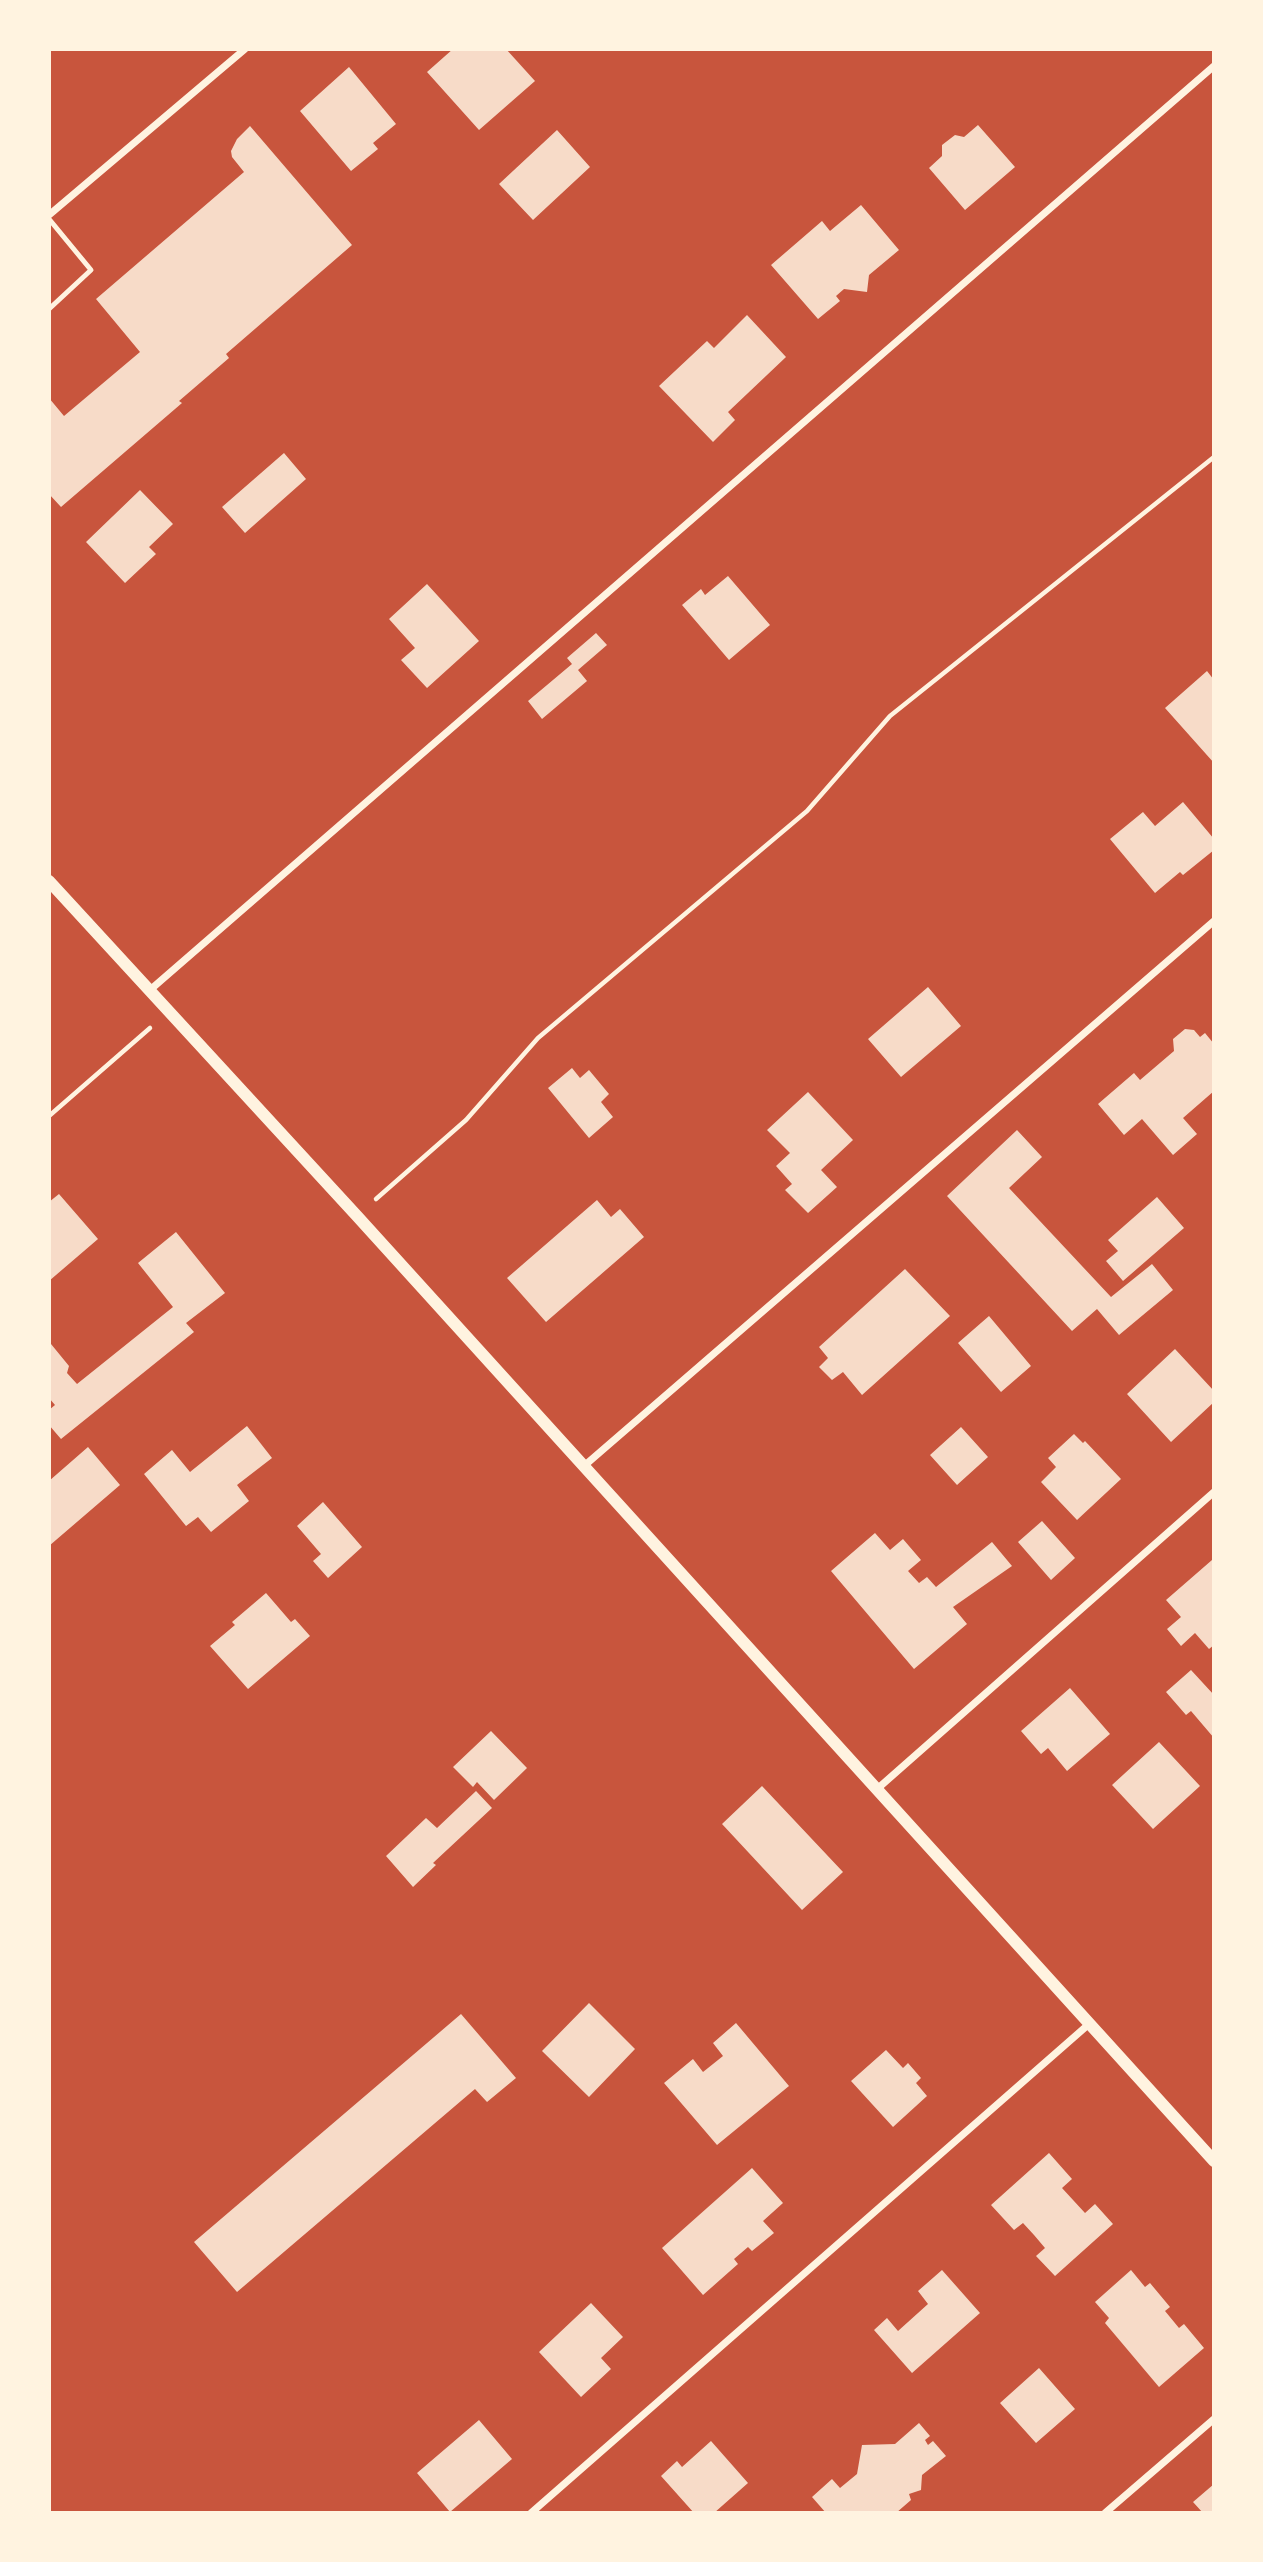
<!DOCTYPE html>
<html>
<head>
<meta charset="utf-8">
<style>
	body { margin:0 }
	#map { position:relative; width:1263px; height:2562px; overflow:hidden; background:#c8553d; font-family:"Exo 2",sans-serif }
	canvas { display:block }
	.frame { position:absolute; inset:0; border:51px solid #fff3e0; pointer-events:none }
</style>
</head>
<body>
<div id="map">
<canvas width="1263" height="2562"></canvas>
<div class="frame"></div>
</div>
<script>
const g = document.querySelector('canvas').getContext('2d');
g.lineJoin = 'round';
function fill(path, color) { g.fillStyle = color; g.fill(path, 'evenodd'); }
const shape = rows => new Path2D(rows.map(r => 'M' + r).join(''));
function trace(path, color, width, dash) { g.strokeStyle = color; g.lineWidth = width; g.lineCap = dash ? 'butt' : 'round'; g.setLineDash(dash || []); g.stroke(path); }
fill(shape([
	[453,49,506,49,535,81,479,130,427,72],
	[349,67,396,124,373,143,378,149,351,171,300,111],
	[978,125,1015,167,965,210,929,168,942,156,942,145,955,135,964,137],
	[250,126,352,245,226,354,229,358,179,401,182,403,61,507,49,494,49,398,64,416,140,352,96,299,244,172,232,157,231,151,237,139],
	[557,130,590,167,533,220,499,184],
	[861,205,899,250,869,275,867,292,844,289,836,296,840,301,818,319,771,265,822,221,830,231],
	[747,315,786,357,728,412,735,420,713,442,659,386,707,341,714,348],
	[284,453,306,479,245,533,222,507],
	[140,490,173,524,149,547,156,554,125,583,86,542],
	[728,576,770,625,729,660,682,605,701,589,705,595],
	[427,584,479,641,427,688,401,660,415,648,389,619],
	[596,633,607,645,578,670,587,681,542,719,528,701,572,664,567,658],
	[1207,671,1214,680,1214,763,1165,708],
	[1183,802,1214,839,1214,850,1183,875,1180,872,1155,893,1110,839,1143,812,1155,826],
	[928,987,961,1026,901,1077,868,1039],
	[1185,1029,1194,1030,1200,1037,1205,1033,1214,1044,1214,1091,1183,1118,1197,1134,1173,1155,1142,1119,1124,1135,1098,1104,1134,1073,1140,1080,1174,1051,1173,1039],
	[572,1068,580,1078,589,1070,609,1094,601,1102,613,1117,589,1138,548,1088],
	[808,1092,853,1140,821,1170,837,1187,808,1213,785,1190,792,1184,776,1166,790,1153,767,1130],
	[1017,1130,1042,1157,1009,1188,1111,1297,1152,1264,1173,1290,1119,1335,1097,1309,1072,1331,947,1196],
	[59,1194,98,1239,49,1281,49,1202],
	[1157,1197,1184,1228,1123,1281,1106,1261,1118,1251,1108,1240],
	[597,1200,611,1217,620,1209,644,1237,546,1322,507,1278],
	[176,1232,225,1293,186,1323,194,1332,61,1439,49,1425,49,1410,55,1405,49,1398,49,1345,51,1344,69,1366,67,1373,77,1384,173,1307,138,1263],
	[905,1269,950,1316,862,1395,843,1372,832,1380,819,1367,828,1358,819,1347],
	[989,1316,1031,1366,1001,1392,958,1343],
	[1175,1349,1214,1391,1214,1402,1171,1442,1127,1394],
	[247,1426,272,1458,237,1485,249,1501,211,1532,198,1517,186,1526,144,1474,172,1450,190,1472],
	[961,1427,988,1457,957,1485,930,1455],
	[1074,1434,1083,1443,1085,1441,1121,1479,1077,1520,1041,1482,1056,1467,1048,1458],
	[88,1447,120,1485,49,1546,49,1481],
	[323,1502,362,1547,328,1578,313,1561,321,1554,297,1526],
	[1042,1521,1075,1558,1051,1580,1018,1542],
	[875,1533,890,1550,903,1539,921,1560,908,1571,919,1583,927,1577,936,1587,992,1542,1012,1566,953,1607,967,1624,914,1669,831,1571],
	[1212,1560,1214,1645,1209,1649,1195,1633,1181,1646,1167,1629,1181,1617,1166,1600],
	[266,1593,291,1622,295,1619,310,1636,248,1689,210,1646,235,1625,232,1622],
	[1191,1670,1214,1695,1214,1738,1191,1711,1186,1715,1166,1692],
	[1070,1688,1110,1734,1067,1771,1048,1748,1041,1754,1021,1731],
	[491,1731,527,1768,494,1800,477,1782,473,1787,453,1767],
	[1159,1742,1200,1786,1153,1829,1112,1785],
	[762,1786,843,1872,802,1910,722,1824],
	[476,1791,492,1808,433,1863,436,1865,413,1887,386,1856,426,1818,437,1828],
	[589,2003,635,2049,589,2097,542,2051],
	[461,2014,516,2078,487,2102,475,2089,237,2292,194,2242],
	[736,2023,789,2086,717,2145,664,2083,693,2059,703,2072,723,2056,713,2043],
	[886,2050,903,2068,908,2063,921,2078,916,2083,927,2096,893,2127,851,2081],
	[1049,2153,1072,2179,1062,2188,1085,2213,1095,2204,1113,2224,1055,2276,1036,2256,1045,2248,1034,2235,1023,2223,1014,2230,991,2205],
	[752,2168,783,2203,763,2221,774,2233,752,2251,748,2247,734,2259,738,2264,703,2295,662,2248],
	[942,2270,980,2313,912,2373,874,2330,887,2318,898,2331,928,2304,918,2291],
	[1131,2270,1145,2287,1150,2283,1170,2307,1165,2311,1179,2328,1184,2324,1204,2348,1159,2387,1105,2323,1109,2318,1095,2302],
	[591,2303,623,2337,601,2358,611,2369,581,2397,539,2352],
	[1039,2368,1075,2409,1036,2443,1000,2403],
	[479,2420,512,2459,450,2512,417,2473],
	[919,2423,930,2436,925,2440,928,2445,933,2441,946,2456,922,2475,921,2490,909,2494,911,2500,896,2513,826,2513,812,2497,832,2479,840,2488,857,2474,862,2445,895,2444],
	[711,2441,748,2483,714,2513,694,2513,661,2476,677,2461,682,2467],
	[1214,2484,1214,2513,1203,2513,1193,2502]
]), '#f7dbc8');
trace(shape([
	[49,1116,150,1028],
	[376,1199,466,1120,538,1038,807,811,890,716,1214,457]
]), '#fff3e0', 4.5);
trace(shape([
	[49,219,91,270,49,309]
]), '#fff3e0', 5);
trace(shape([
	[49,215,245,49],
	[150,990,1214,66],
	[584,1466,1214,921],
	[876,1790,1214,1492],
	[531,2513,1089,2024],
	[1105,2513,1214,2419]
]), '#fff3e0', 7);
trace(shape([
	[49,881,357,1216,1214,2161]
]), '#fff3e0', 12);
</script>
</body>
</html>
